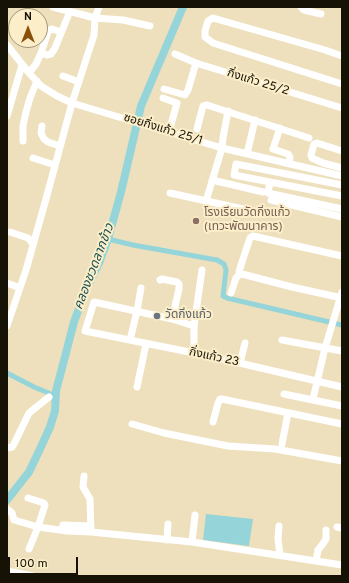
<!DOCTYPE html>
<html>
<head>
<meta charset="utf-8">
<style>
	body { margin:0 }
	#map { position:relative; width:349px; height:583px; overflow:hidden; background:#eee0bc; font-family:Overpass,sans-serif }
	canvas { display:block }
	.frame { position:absolute; inset:0; border:8px solid #171206; pointer-events:none }
	.north { position:absolute; left:8px; top:8px; width:40px; height:40px; box-sizing:border-box; background:#fbeec9; border:1px solid #a0967b; border-radius:50%; rotate:0deg; font-size:11px; font-weight:700; line-height:16px; text-align:center; color:#171206 }
	.north::after { content:''; display:block; margin:auto; width:14px; height:18px; background:#8a5008; clip-path:polygon(50% 0,100% 100%,50% 72%,0 100%) }
	.scale { position:absolute; left:8px; top:557px; width:70px; height:18px; box-sizing:border-box; border:2px solid #171206; border-top:0; padding-left:5px; font-size:12px; line-height:14px; white-space:nowrap; color:#171206; -webkit-text-stroke:3px #fbeec9; paint-order:stroke }
</style>
</head>
<body>
<div id="map">
<canvas width="349" height="583"></canvas>
<div class="frame"></div>
<div class="north">N</div>
<div class="scale">100 m</div>
</div>
<script>
const g = document.querySelector('canvas').getContext('2d');
g.lineJoin = 'round';
function fill(path, color) { g.fillStyle = color; g.fill(path, 'evenodd'); }
const shape = rows => new Path2D(rows.map(r => 'M' + r).join(''));
function trace(path, color, width, dash) { g.strokeStyle = color; g.lineWidth = width; g.lineCap = dash ? 'butt' : 'round'; g.setLineDash(dash || []); g.stroke(path); }
function label(font, color, halo, rows, align = 'center') {
  g.font = font + ' Overpass,"Noto Sans Thai",sans-serif'; g.lineWidth = 4; g.setLineDash([]); g.textBaseline = 'middle'; g.strokeStyle = halo; g.fillStyle = color; for (const [text, x, y, turn = 0] of rows) {
    g.save(); g.translate(x, y); g.rotate((+turn || 0) * Math.PI / 180); g.textAlign = isNaN(turn) ? turn : align; if (halo) g.strokeText(text, 0, 0); g.fillText(text, 0, 0); g.restore();
  }
}
fill(shape([
	[206,514,253,519,249,546,203,540]
]), '#95d5d9');
trace(shape([
	[108,239,133,245,217,260,224,264,226,270,223,296,227,298,342,325],
	[7,373,34,387,56,396]
]), '#95d5d9', 5);
trace(shape([
	[7,500,29,472,40,449,50,427,55,411,56,391,74,322,86,289,99,263,108,239,121,192,141,106,183,7]
]), '#95d5d9', 8);
trace(shape([
	[53,7,95,18,123,20,150,26],
	[301,7,304,10,321,14],
	[7,45,29,73,41,86,57,96,72,103,222,148,342,176],
	[41,53,47,55,51,54,55,48,68,16],
	[175,54,196,63,342,108],
	[342,56,325,50,213,18,208,21,205,31,205,37,213,43,342,84],
	[29,73,36,64,41,53,48,32,50,30,52,29,61,32],
	[63,76,79,82],
	[164,89,185,95,188,90,196,63],
	[163,98,177,103,169,132],
	[7,116,22,65],
	[42,126,41,133,44,139,48,142,60,146],
	[280,128,273,149,288,154,290,157,289,164],
	[197,129,203,106,207,105,309,138],
	[23,141,23,126,26,112,30,98,37,81],
	[342,151,317,143,314,144,311,155,312,158,323,163,342,168],
	[247,154,255,120],
	[33,158,55,165],
	[212,180,263,192],
	[270,182,268,193,342,209],
	[342,185,236,164,234,175,342,196],
	[170,193,243,209],
	[271,200,342,217],
	[206,201,222,148,223,138,228,111],
	[10,232,28,238,33,244],
	[342,256,253,236,250,238,241,265,239,272,240,274,242,274,292,287,342,298],
	[160,280,162,279,177,282,179,284,179,289,172,319],
	[7,283,20,288],
	[231,293,236,278,240,274],
	[7,326,26,270,46,199,72,103,94,35,95,18,99,7],
	[194,326,172,319,94,302,85,331,214,357,342,387],
	[130,340,137,311,141,288],
	[282,340,342,351],
	[194,353,194,326,202,270],
	[240,363,245,343],
	[137,387,146,344],
	[284,394,342,406],
	[313,399,325,348,342,292],
	[213,422,218,403,220,399,222,399,342,424],
	[132,424,164,433,228,446,275,449,342,461],
	[282,444,288,413],
	[7,448,12,447,14,444,29,413,49,397],
	[84,476,83,487,90,499,91,532],
	[28,498,44,503,45,505,38,527,29,549],
	[7,509,12,513,14,520,38,527,67,531,91,532,192,542,342,565],
	[63,525,91,526],
	[279,526,278,539,280,555],
	[337,527,342,528],
	[167,540,168,524],
	[192,542,195,515],
	[316,561,318,550,322,545,326,539,326,530],
	[7,571,33,576]
]), '#fff', 7);
for (const [x, y, r, color] of [
	[196,221,4,"#8d6e63"],
	[157,316,4,"#6b7280"]
]) { const dot = new Path2D(); dot.arc(x, y, r, 0, 2 * Math.PI); g.fillStyle = color; g.fill(dot); trace(dot, '#fbeec9', 1.5); }
label('12px', '#171206', '#fbeec9', [
	["กิ่งแก้ว 25/2",258,83,17],
	["ซอยกิ่งแก้ว 25/1",163,130,17],
	["กิ่งแก้ว 23",214,358,12]
]);
label('12px', '#785e54', '#fbeec9', [
	["โรงเรียนวัดกิ่งแก้ว",204,214],
	["(เทวะพัฒนาคาร)",204,228]
], 'left');
label('12px', '#5b616d', '#fbeec9', [
	["วัดกิ่งแก้ว",165,316]
], 'left');
label('italic 13px', '#195054', '#fbeec9', [
	["คลองชวดลากข้าว",95,267,-69]
]);
</script>
</body>
</html>
